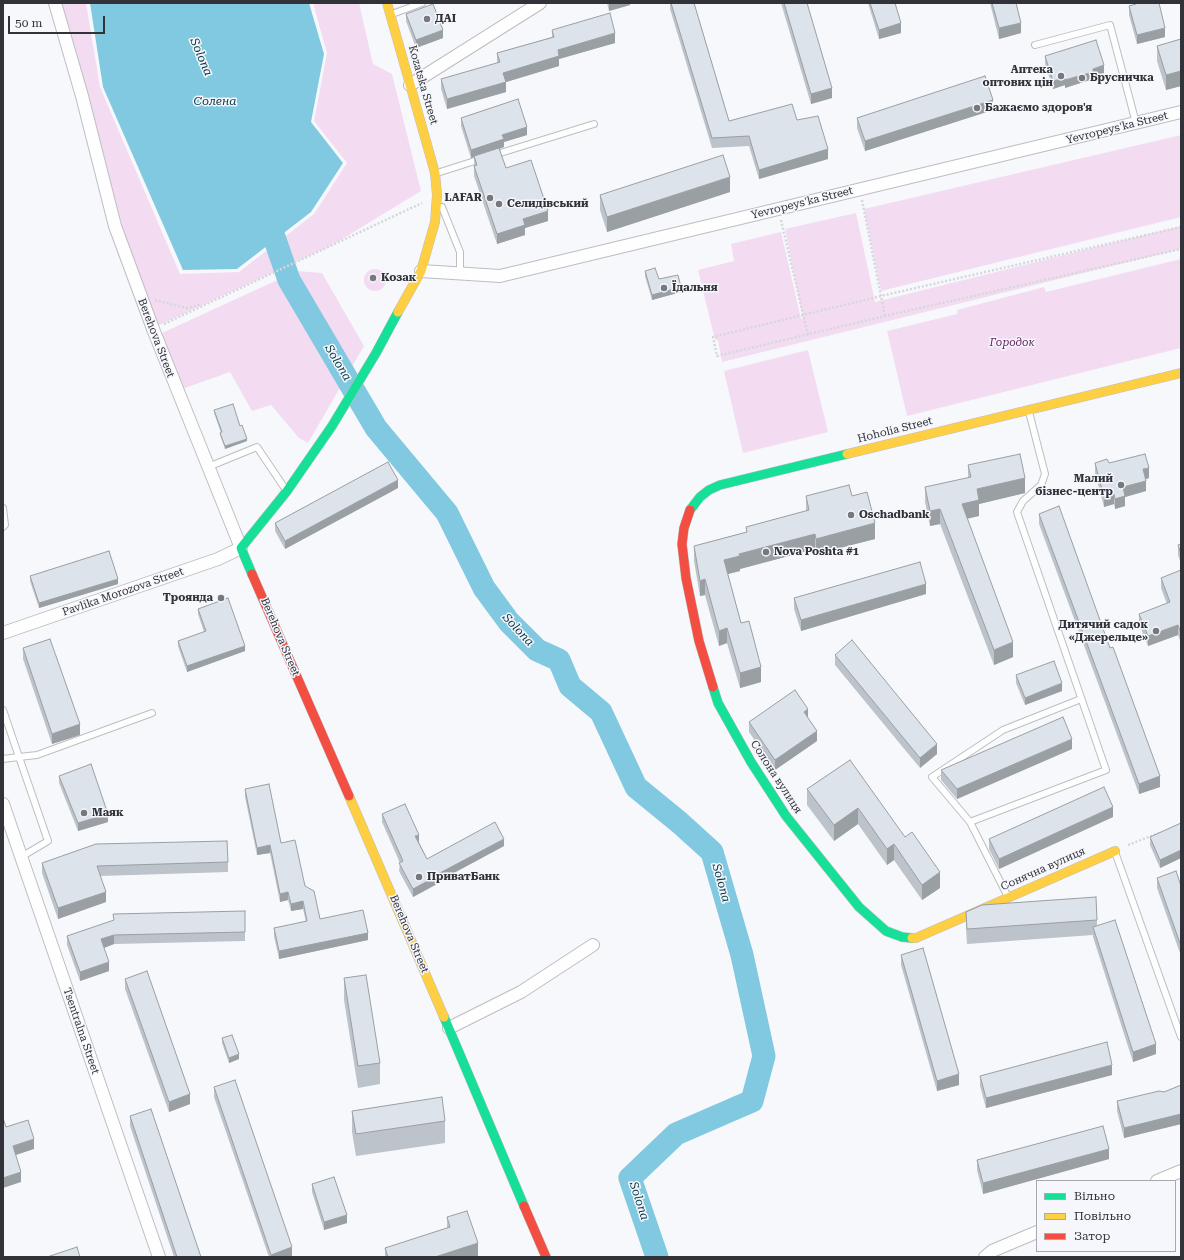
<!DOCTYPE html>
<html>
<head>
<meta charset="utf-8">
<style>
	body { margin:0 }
	#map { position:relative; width:1184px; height:1260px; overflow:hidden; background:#f7f8fb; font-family:"Roboto Serif",serif }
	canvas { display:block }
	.frame { position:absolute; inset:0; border:4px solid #323339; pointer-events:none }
	.legend { position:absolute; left:1036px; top:1180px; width:140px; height:72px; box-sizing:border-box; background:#f5f7fd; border:1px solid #a7a9af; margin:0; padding:5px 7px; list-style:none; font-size:12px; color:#323339 }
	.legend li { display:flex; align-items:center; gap:8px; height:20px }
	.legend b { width:20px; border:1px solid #a7a9af }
	.scale { position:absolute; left:8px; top:16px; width:97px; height:18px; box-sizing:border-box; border:2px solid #323339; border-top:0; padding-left:5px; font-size:12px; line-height:14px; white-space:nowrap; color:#323339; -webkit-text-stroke:3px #f5f7fd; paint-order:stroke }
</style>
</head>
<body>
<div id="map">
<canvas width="1184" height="1260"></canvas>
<div class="frame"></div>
<ul class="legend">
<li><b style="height:5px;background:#16e098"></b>Вільно</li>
<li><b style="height:5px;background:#ffcf43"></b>Повільно</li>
<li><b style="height:5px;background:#f24e42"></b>Затор</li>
</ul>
<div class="scale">50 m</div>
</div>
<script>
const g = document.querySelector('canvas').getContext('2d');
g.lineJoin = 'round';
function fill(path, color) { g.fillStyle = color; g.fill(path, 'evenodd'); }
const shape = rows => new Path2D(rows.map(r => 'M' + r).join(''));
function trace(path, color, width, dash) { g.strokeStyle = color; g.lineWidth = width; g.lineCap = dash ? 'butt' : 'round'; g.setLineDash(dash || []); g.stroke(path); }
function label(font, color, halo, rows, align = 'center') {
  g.font = font + ' "Roboto Serif",serif'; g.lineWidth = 3; g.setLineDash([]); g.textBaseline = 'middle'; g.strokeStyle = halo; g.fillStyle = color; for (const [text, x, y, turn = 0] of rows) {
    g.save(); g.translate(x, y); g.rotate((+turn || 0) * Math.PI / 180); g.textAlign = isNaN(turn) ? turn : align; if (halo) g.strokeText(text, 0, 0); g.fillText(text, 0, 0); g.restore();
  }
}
fill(shape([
	[60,3,86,3,100,87,180,274,239,272,314,214,347,163,314,121,327,53,313,3,359,3,373,64,392,74,421,191,334,244,155,327,134,269],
	[1181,135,1181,217,881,291,864,209],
	[856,213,875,302,1181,226,1181,249,722,362,718,340,715,340,698,270,734,261,731,244,781,232,801,319,803,319,785,229],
	[1181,259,1181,348,907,416,887,331,957,314,957,310,1044,287,1046,292],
	'364 280a11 11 0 1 1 22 0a11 11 0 1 1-22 0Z',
	[297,271,322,273,364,346,308,443,299,438,271,405,252,411,230,372,182,389,162,333],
	[808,350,828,432,743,453,724,371]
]), '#f3dcf2');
fill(shape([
	[90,3,309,3,324,54,311,122,343,163,311,212,237,269,183,270,103,87]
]), '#81c9e0');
trace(shape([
	[265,211,289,280,376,428,447,513,484,588,509,622,537,650,559,660,570,686,601,712,636,787,680,823,712,852,742,955,764,1056,752,1101,676,1134,630,1178,657,1257]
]), '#81c9e0', 23);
const lane = shape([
	[392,14,422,3],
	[1035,45,1110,25,1136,123],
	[494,155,594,124],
	[437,173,481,159],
	[442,207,460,252,460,274],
	[208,467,257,447,286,490],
	[3,508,5,525,3,527],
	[3,710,19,757,37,755,152,713],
	[3,759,19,757,48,841,21,857],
	[970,822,932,777,1003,730,1081,699],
	[1115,852,1181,1037],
	[1008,897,970,822,1106,770,1017,512,1023,501,1041,485,1045,474,1029,412]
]);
const street = shape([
	[410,85,540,3],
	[421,271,500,276,1181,112],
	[3,633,218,559,241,548,153,329,115,226,82,96,55,3],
	[3,804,159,1257],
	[449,1028,521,992,593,945],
	[1157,1181,1181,1171],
	[985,1257,992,1251,1037,1232]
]);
const fast = shape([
	[690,510,700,497,709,490,720,485,847,454],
	[252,574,241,548,287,491,332,426,376,353,398,312],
	[713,687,718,703,751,762,786,816,859,907,886,931,902,937,912,938],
	[444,1017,524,1206]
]);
const slow = shape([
	[387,3,435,173,437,195,435,222,421,271,398,312],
	[847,454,1181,373],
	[349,796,444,1017],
	[912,938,916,938,1115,851]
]);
const jam = shape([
	[690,510,684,528,682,544,686,578,699,641,713,687],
	[252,574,349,796],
	[524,1206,546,1257]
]);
trace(lane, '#bdbec1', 8);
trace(street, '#bdbec1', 14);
trace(fast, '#bdbec1', 10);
trace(slow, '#bdbec1', 10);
trace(jam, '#bdbec1', 10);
trace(shape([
	[862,200,885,316],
	[781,220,808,335],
	[1181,227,881,296,713,337,717,356,885,316,1181,249],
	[155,300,186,308,200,305],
	[164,324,422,203],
	[1128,845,1159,833]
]), '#d6d7da', 2.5, [2, 2]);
trace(lane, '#fefefe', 6);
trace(street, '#fefefe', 12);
trace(fast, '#16e098', 9);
trace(slow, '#ffcf43', 9);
trace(jam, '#f24e42', 9);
fill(shape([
	[607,3,630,3,630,5,609,11],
	[670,3,694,3,729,121,797,120,828,159,759,179,749,146,712,148,670,9],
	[781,3,807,3,832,98,811,104],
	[868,3,895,3,901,33,879,39],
	[990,3,1016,3,1021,33,999,39],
	[1134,3,1159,3,1165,37,1137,44,1129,15,1129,6,1134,5],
	[406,14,443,38,416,48,406,21],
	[552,30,615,43,559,59,559,66,506,82,506,92,447,109,441,89,441,79,497,63,497,53,552,37],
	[1181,39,1181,86,1166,90,1157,61,1157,46],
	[1045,56,1104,73,1093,76,1093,79,1065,88,1065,85,1053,89,1045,64],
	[993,110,865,151,857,128,857,118],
	[461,118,527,135,504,142,504,147,499,149,506,168,548,221,525,228,525,235,497,244,474,176,474,157,471,158,461,126],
	[730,192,607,232,600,210,600,195],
	[645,271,659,279,681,292,652,300,645,276],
	[214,410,240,426,247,441,225,449,220,435,220,433,221,433,214,413],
	[1095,463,1109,463,1149,478,1145,479,1146,491,1125,497,1125,506,1115,509,1114,504,1104,507,1095,473],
	[968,465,1025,493,979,504,979,516,967,518,1013,657,994,665,940,524,930,526,925,502,925,487,968,478],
	[398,488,285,549,275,531,275,523],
	[806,496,852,496,875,539,816,554,815,549,740,569,740,571,728,574,741,623,761,682,740,688,727,643,719,646,705,595,700,596,694,561,694,546,746,532,746,527,806,511],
	[1039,514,1160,787,1139,794,1039,524],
	[1181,544,1181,564,1178,555,1178,545],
	[1181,570,1181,643,1178,635,1148,646,1139,624,1139,614,1167,604,1161,588,1161,578],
	[30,576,118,584,39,608,30,581],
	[926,594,801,631,794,609,794,598],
	[198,609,245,651,187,672,178,646,178,641,204,632,198,614],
	[23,648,80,735,52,744,23,659],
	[835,655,937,754,920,768,835,665],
	[1016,675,1062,691,1025,705,1016,683],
	[749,722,817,741,775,770,749,732],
	[1072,749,957,799,941,780,941,770],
	[850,760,940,888,922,900,894,860,887,865,858,824,834,841,807,805,807,789],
	[59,776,108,822,78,831,59,783],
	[245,789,281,843,305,886,320,919,368,940,279,959,274,936,274,928,306,922,303,909,291,911,288,900,280,902,270,853,257,855,245,797],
	[382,814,419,842,427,859,504,846,437,882,437,884,413,897,399,871,400,863,382,822],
	[1113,817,999,869,989,849,989,839],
	[1181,823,1181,858,1160,868,1150,845,1150,837],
	[228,862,228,872,100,876,106,902,58,919,42,873,42,863],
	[1157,878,1181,886,1181,956,1157,888],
	[245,911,245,941,114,944,104,948,109,971,80,981,67,945,67,936],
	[966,912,1097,920,1097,926,1156,1054,1133,1062,1093,937,1093,935,967,944,966,927],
	[901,955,959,1085,937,1091,901,965],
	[344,978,380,1063,380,1084,358,1088,344,1000],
	[125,979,190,1104,169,1112,125,989],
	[222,1038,239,1059,229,1063,222,1043],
	[1112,1075,986,1108,980,1086,980,1076],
	[1181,1085,1181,1124,1124,1138,1117,1111,1117,1101,1164,1092],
	[214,1087,292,1257,269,1257,214,1097],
	[352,1111,445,1121,445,1143,356,1156,352,1132],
	[130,1116,201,1257,174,1257,130,1126],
	[1109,1159,983,1194,977,1170,977,1160],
	[312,1184,347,1223,324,1230,312,1192],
	[447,1217,478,1257,385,1257,385,1248,447,1228]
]), '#bdc3ca');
fill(shape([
	[609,3,630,3,630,5,609,11],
	[901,23,901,33,879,39,879,30],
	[1021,23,1021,33,999,39,999,28],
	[1165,28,1165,37,1137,44,1137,35],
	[443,30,443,38,416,48,416,40],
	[615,33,615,43,559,59,559,66,503,83,503,73,558,50],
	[1104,65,1104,73,1093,76,1093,79,1065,88,1065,80,1093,69],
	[1181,71,1181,86,1166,90,1166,75],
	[1065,78,1065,85,1053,89,1053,81],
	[506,82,506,92,447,109,447,99],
	[832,88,832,98,811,104,811,94],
	[993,100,993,110,865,151,865,141],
	[527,127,527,135,504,142,504,147,471,158,471,150,502,135],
	[828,149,828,159,759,179,759,170],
	[730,177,730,192,607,232,607,217],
	[548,211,548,221,525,228,525,235,497,244,497,234,523,219],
	[681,287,681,292,652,300,652,295],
	[247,439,247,441,225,449,225,446],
	[1149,468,1149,478,1143,480,1143,469],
	[1025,478,1025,493,979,504,979,516,962,520,962,504,977,489],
	[398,480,398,488,285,549,285,541],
	[1146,481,1146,491,1125,497,1125,506,1115,509,1115,499,1123,487],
	[1114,494,1114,504,1104,507,1104,497],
	[940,509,940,524,930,526,930,511],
	[875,523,875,539,816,554,816,539],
	[815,534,815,549,740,569,740,571,724,575,724,560,739,554],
	[118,579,118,584,39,608,39,603],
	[705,579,705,595,700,596,700,581],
	[926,584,926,594,801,631,801,620],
	[1178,625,1178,635,1148,646,1148,636],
	[727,628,727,643,719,646,719,631],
	[1013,642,1013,657,994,665,994,650],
	[245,646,245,651,187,672,187,666],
	[761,667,761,682,740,688,740,673],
	[1062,683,1062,691,1025,705,1025,698],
	[808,709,808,719,804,712],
	[80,724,80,735,52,744,52,734],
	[817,731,817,741,775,770,775,760],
	[1072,739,1072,749,957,799,957,789],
	[937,744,937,754,920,768,920,758],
	[1160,776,1160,787,1139,794,1139,784],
	[1113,807,1113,817,999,869,999,859],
	[858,808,858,824,834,841,834,825],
	[108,814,108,822,78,831,78,823],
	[419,835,419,843,415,836],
	[504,839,504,846,437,882,437,884,413,897,413,889,436,875],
	[894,844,894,860,887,865,887,849],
	[270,845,270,853,257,855,257,848],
	[1181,850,1181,858,1160,868,1160,860],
	[940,872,940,888,922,900,922,885],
	[106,892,106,902,58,919,58,908],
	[288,892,288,900,280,902,280,894],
	[303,901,303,909,291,911,291,904],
	[368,933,368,940,279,959,279,951],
	[114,935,114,944,101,949,101,939],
	[109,962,109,971,80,981,80,972],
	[1156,1044,1156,1054,1133,1062,1133,1052],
	[239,1054,239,1059,229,1063,229,1058],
	[1112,1065,1112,1075,986,1108,986,1098],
	[959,1074,959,1085,937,1091,937,1081],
	[190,1094,190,1104,169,1112,169,1102],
	[1181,1114,1181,1124,1124,1138,1124,1128],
	[34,1139,34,1149,13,1156,13,1146],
	[1109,1149,1109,1159,983,1194,983,1183],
	[21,1172,21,1182,3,1188,3,1178],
	[347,1215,347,1223,324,1230,324,1222],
	[478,1243,478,1257,435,1257],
	[292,1247,292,1257,271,1257,271,1255]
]), '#9a9fa4');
const building = shape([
	[671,3,694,3,729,121,792,104,797,120,818,116,828,149,759,170,749,136,712,138,671,3],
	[784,3,807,3,832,88,811,94,784,3],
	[870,3,895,3,901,23,879,30,870,3],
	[992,3,1016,3,1021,23,999,28,992,3],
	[1136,3,1159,3,1165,28,1137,35,1129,6,1136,4,1136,3],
	[433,4,443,30,416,40,406,14,433,4],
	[610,13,615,33,558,50,559,56,503,73,506,82,447,99,441,79,500,62,497,53,554,37,552,30,610,13],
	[1181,39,1181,71,1166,75,1157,46,1181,39],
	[1096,40,1104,65,1093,69,1093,72,1065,80,1065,78,1053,81,1045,56,1096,40],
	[985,76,993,100,865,141,857,118,985,76],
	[518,99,527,127,502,135,504,139,471,150,461,118,518,99],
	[499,148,506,168,531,160,548,211,523,219,525,225,497,234,474,166,477,165,474,156,499,148],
	[723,155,730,177,607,217,600,195,723,155],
	[655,268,659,279,678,275,681,287,652,295,645,271,655,268],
	[233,404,240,426,242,425,247,439,225,446,220,433,222,432,214,410,233,404],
	[1020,454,1025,478,977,489,979,500,962,504,1013,642,994,650,940,509,930,511,925,487,971,477,968,465,1020,454],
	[1145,454,1149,468,1143,469,1146,481,1123,487,1125,496,1115,499,1114,494,1104,497,1095,463,1107,459,1109,463,1145,454],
	[388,462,398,480,285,541,275,523,388,462],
	[849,485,852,496,867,492,875,523,816,539,815,534,739,554,740,556,724,560,741,623,749,621,761,667,740,673,727,628,719,631,705,579,700,581,694,546,747,532,746,527,809,510,806,496,849,485],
	[1059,506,1110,648,1113,647,1160,776,1139,784,1039,514,1059,506],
	[1181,544,1181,554,1178,545,1181,544],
	[109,551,118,579,39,603,30,576,109,551],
	[920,562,926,584,801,620,794,598,920,562],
	[1181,570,1181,633,1178,625,1148,636,1139,614,1170,602,1161,578,1181,570],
	[228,598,245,646,187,666,178,641,206,631,198,609,228,598],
	[50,639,80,724,52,734,23,648,50,639],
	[852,640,937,744,920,758,835,655,852,640],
	[1054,661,1062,683,1025,698,1016,675,1054,661],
	[795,690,808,709,804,712,817,731,775,760,749,722,795,690],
	[1063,717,1072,739,957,789,941,770,1063,717],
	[850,760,905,837,912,832,940,872,922,885,894,844,887,849,858,808,834,825,807,789,850,760],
	[91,764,108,814,78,823,59,776,91,764],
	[269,784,281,843,295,840,305,886,314,891,320,919,363,910,368,933,279,951,274,928,307,921,303,901,291,904,288,892,280,894,270,845,257,848,245,789,269,784],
	[1104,787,1113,807,999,859,989,839,1104,787],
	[405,804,419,835,415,836,427,859,495,822,504,839,436,875,437,876,413,889,399,863,403,861,382,814,405,804],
	[1181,823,1181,850,1160,860,1150,837,1181,823],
	[227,841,228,862,97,866,106,892,58,908,42,863,96,844,227,841],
	[1176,871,1181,886,1181,946,1157,878,1176,871],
	[1096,897,1097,920,967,929,966,912,982,905,1096,897],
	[245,911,245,932,114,935,101,939,109,962,80,972,67,936,114,920,113,914,245,911],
	[1115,920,1156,1044,1133,1052,1093,927,1115,920],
	[923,948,959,1074,937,1081,901,955,923,948],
	[147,971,190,1094,169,1102,125,979,147,971],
	[366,975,380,1063,358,1066,344,978,366,975],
	[232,1035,239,1054,229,1058,222,1038,232,1035],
	[1107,1042,1112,1065,986,1098,980,1076,1107,1042],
	[235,1080,292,1247,271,1255,214,1087,235,1080],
	[1181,1085,1181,1114,1124,1128,1117,1101,1159,1091,1164,1092,1181,1085],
	[442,1097,445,1121,356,1134,352,1111,442,1097],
	[151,1109,201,1257,177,1257,130,1116,151,1109],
	[3,1118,6,1127,28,1120,34,1139,13,1146,21,1172,3,1178,3,1118],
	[1103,1126,1109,1149,983,1183,977,1160,1103,1126],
	[334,1177,347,1215,324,1222,312,1184,334,1177],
	[467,1211,478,1243,435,1257,388,1257,385,1248,450,1227,447,1217,467,1211],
	[77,1247,80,1257,47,1257,77,1247]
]);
fill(building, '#dce3eb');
trace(building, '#9a9fa4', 1);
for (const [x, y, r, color] of [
	[427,19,4,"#77787d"],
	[1061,76,4,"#77787d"],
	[1082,78,4,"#77787d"],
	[977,108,4,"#77787d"],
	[490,198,4,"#77787d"],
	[499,204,4,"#77787d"],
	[373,278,4,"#77787d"],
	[664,288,4,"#77787d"],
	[1121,485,4,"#77787d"],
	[851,515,4,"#77787d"],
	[766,552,4,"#77787d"],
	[221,598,4,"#77787d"],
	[1156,631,4,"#77787d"],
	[84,813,4,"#77787d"],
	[419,877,4,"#77787d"]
]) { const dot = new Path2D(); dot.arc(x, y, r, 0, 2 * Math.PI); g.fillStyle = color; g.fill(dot); trace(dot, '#f5f7fd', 1.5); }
label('bold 11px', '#323339', '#f5f7fd', [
	["ДАІ",435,19],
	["Аптека",1053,70,"right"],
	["оптових цін",1053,83,"right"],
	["Брусничка",1090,78],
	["Бажаємо здоров'я",985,108],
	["LAFAR",482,198,"right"],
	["Селидівський",507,204],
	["Козак",381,278],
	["Їдальня",672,288],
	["Малий",1113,479,"right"],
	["бізнес-центр",1113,492,"right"],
	["Oschadbank",859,515],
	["Nova Poshta #1",774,552],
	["Троянда",213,598,"right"],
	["Дитячий садок",1148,625,"right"],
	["«Джерельце»",1148,638,"right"],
	["Маяк",92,813],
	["ПриватБанк",427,877]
], 'left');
label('11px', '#323339', '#f5f7fd', [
	["Kozatska Street",423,85,74],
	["Yevropeysʹka Street",1117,128,-14],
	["Yevropeysʹka Street",802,203,-14],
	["Berehova Street",156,338,69],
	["Hoholia Street",895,430,-14],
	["Pavlika Morozova Street",123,592,-19],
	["Berehova Street",280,637,67],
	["Солона вулиця",776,777,57],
	["Сонячна вулиця",1043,869,-24],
	["Berehova Street",409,934,67],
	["Tsentralna Street",81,1031,71]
]);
label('italic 11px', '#641c61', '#f5f7fd', [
	["Городок",1012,343]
]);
label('italic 12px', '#063744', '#f5f7fd', [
	["Solona",201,57,67],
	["Солена",215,101],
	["Solona",338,363,59],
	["Solona",518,630,47],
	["Solona",721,883,74],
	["Solona",639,1201,72]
]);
</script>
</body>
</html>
